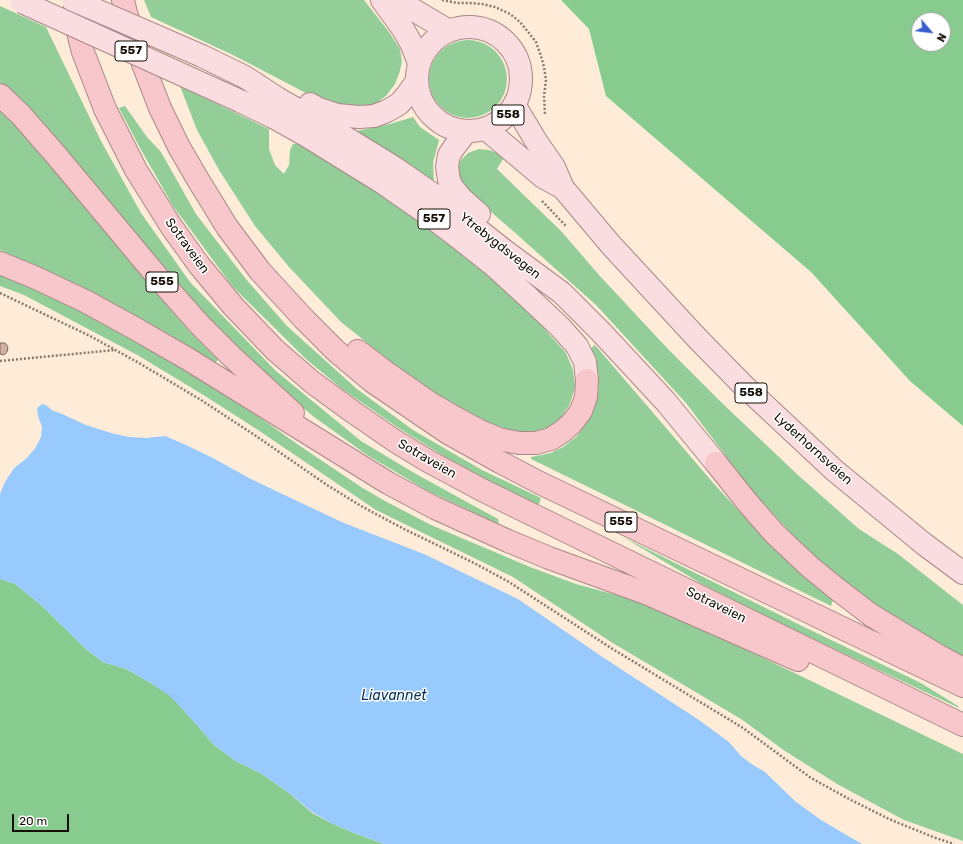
<!DOCTYPE html>
<html>
<head>
<meta charset="utf-8">
<style>
	body { margin:0 }
	#map { position:relative; width:963px; height:844px; overflow:hidden; background:#feecd8; font-family:Rubik,sans-serif }
	canvas { display:block }
	.north { position:absolute; left:911px; top:12px; width:40px; height:40px; box-sizing:border-box; background:#fff; border:1px solid #a39f9c; border-radius:50%; rotate:118deg; font-size:11px; font-weight:700; line-height:16px; text-align:center; color:#181008 }
	.north::after { content:''; display:block; margin:auto; width:14px; height:18px; background:#375dce; clip-path:polygon(50% 0,100% 100%,50% 72%,0 100%) }
	.scale { position:absolute; left:12px; top:814px; width:57px; height:18px; box-sizing:border-box; border:2px solid #181008; border-top:0; padding-left:5px; font-size:12px; line-height:14px; white-space:nowrap; color:#181008; -webkit-text-stroke:3px #fff; paint-order:stroke }
</style>
</head>
<body>
<div id="map">
<canvas width="963" height="844"></canvas>
<div class="north">N</div>
<div class="scale">20 m</div>
</div>
<script>
const g = document.querySelector('canvas').getContext('2d');
g.lineJoin = 'round';
function fill(path, color) { g.fillStyle = color; g.fill(path, 'evenodd'); }
const shape = rows => new Path2D(rows.map(r => 'M' + r).join(''));
function trace(path, color, width, dash) { g.strokeStyle = color; g.lineWidth = width; g.lineCap = dash ? 'butt' : 'round'; g.setLineDash(dash || []); g.stroke(path); }
function label(font, color, halo, rows, align = 'center') {
  g.font = font + ' Rubik,sans-serif'; g.lineWidth = 3; g.setLineDash([]); g.textBaseline = 'middle'; g.strokeStyle = halo; g.fillStyle = color; for (const [text, x, y, turn = 0] of rows) {
    g.save(); g.translate(x, y); g.rotate((+turn || 0) * Math.PI / 180); g.textAlign = isNaN(turn) ? turn : align; if (halo) g.strokeText(text, 0, 0); g.fillText(text, 0, 0); g.restore();
  }
}
fill(shape([
	[144,0,364,0,389,32,400,49,402,62,399,74,395,84,386,96,371,107,339,106,321,101,235,56,151,17],
	[0,6,46,27,101,141,141,213,190,282,276,371,361,441,416,474,498,519,499,524,428,491,367,455,314,417,262,373,176,286,13,94,0,82],
	'429 79a39 39 0 1 1 78 0a39 39 0 1 1-78 0Z',
	[180,86,269,129,269,149,275,165,284,174,289,165,290,150,293,144,299,143,389,200,472,260,532,315,566,353,573,370,575,387,570,404,560,419,547,429,537,432,522,434,483,421,428,391,341,322,289,267,255,226,219,170,197,130],
	[125,106,147,137,161,152,196,214,245,278,287,326,357,389,413,430,482,470,541,498,538,507,447,458,400,429,341,388,307,360,233,287,173,206,140,148,119,108],
	[0,111,18,128,66,182,169,308,189,331,218,360,215,363,183,344,53,275,0,250],
	[413,117,420,127,439,140,433,163,434,183,356,131,390,124],
	[479,149,489,150,505,156,497,169,562,232,599,275,667,348,723,404,798,475,859,529,898,554,963,605,963,658,881,610,817,560,791,533,753,492,686,403,596,305,513,231,468,192,461,183,458,168,461,160,468,153],
	[0,275,15,280,94,318,156,352,228,395,300,446,361,487,385,501,431,525,530,567,576,584,627,598,653,608,730,642,963,754,963,841,904,820,837,784,785,751,741,719,611,642,513,577,376,510,258,430,205,396,139,356,24,295,0,286],
	[595,345,715,485,777,552,833,600,831,606,531,459,531,457,551,453,563,447,576,437,587,423,593,411,598,395,599,379,596,363,591,348],
	[623,537,804,627,921,683,958,706,959,708,769,618,702,584]
]), '#93ce98');
fill(shape([
	[561,0,963,0,963,426,910,381,811,272,606,96,589,29],
	[919,20,943,20,943,44,919,44],
	[0,579,15,584,41,605,87,650,103,662,126,669,151,683,171,696,197,725,214,745,234,760,262,774,289,793,312,813,331,823,354,833,384,844,387,844,0,844]
]), '#87cc8e');
fill(shape([
	[42,404,46,405,53,411,60,413,86,425,111,433,129,437,146,438,165,436,186,445,213,458,249,478,297,501,344,523,424,554,518,599,601,656,699,720,729,742,741,756,753,765,765,772,796,802,821,820,862,844,384,844,354,833,331,823,312,812,289,793,262,774,234,760,214,745,197,725,170,696,151,683,126,669,103,662,87,650,41,605,15,584,0,579,0,494,5,482,14,468,27,458,36,447,41,437,42,427,38,416,37,408]
]), '#99cafd');
const building = shape([
	[0,343,5,343,8,347,7,352,4,355,0,354,0,343]
]);
fill(building, '#d1b1a3');
trace(building, '#836659', 1);
const major = shape([
	[382,0,403,29,411,43,419,63],
	[399,0,407,6,449,31],
	'417 79a52 52 0 1 1 104 0a52 52 0 1 1-104 0Z',
	[202,56,245,77,277,98,353,142,395,168,437,197,505,251,562,293,601,332,666,402,716,463],
	[240,101,273,117,307,136,383,183,426,213,459,238,492,264,527,296,560,327,577,346,585,362,587,380],
	[310,104,319,109,337,115,359,117,374,116,387,111,399,104,407,95,417,81],
	[515,106,536,141,554,167,563,188,611,245,696,337,742,384,834,470,924,544,963,573],
	[486,129,543,177,563,188],
	[466,132,455,146,449,155,447,167,449,180,452,187,462,199,479,214]
]);
const highway = shape([
	[123,0,126,13,143,64,160,108,179,147,197,178,227,227,260,271,304,319,336,351,373,382,448,433,500,462,540,483,963,686],
	[73,13,83,52,105,109,136,170,171,226,199,265,233,306,275,350,312,382,353,412,395,441,428,461,482,490,963,725],
	[0,95,21,115,56,155,161,281,200,325,231,356,293,413],
	[0,263,34,277,85,301,136,329,188,359,388,483,435,508,508,541,549,558,648,594,798,660],
	[358,351,387,373,430,403,454,417,480,431,499,439,519,443,536,443,551,439,563,431,572,423,581,411,586,397,587,380],
	[716,463,747,502,774,533,810,567,837,589,871,615,937,655,963,669]
]);
trace(major, '#a98787', 24);
trace(highway, '#a98787', 24);
trace(shape([
	[442,0,457,3,469,3,482,4,495,7,510,14,520,22,529,33,536,42,541,56,544,67,546,80,544,96,545,114],
	[542,201,566,226],
	[0,293,90,336,139,363,201,400,256,436,327,485,361,506,404,529,474,563,509,582,611,648,743,728,781,756,811,778,851,800,889,819,933,837,954,844],
	[0,361,115,350]
]), '#867a6c', 2.5, [2, 2]);
trace(major, '#fadde0', 22);
trace(highway, '#f7c7cc', 22);
const majorBridge = shape([
	[73,0,202,56],
	[22,2,240,101]
]);
trace(majorBridge, '#a98787', 24, []);
trace(majorBridge, '#fadde0', 22);
for (const [x, y, w] of [
	[131,51,32],
	[508,115,32],
	[434,219,32],
	[162,282,32],
	[751,393,32],
	[621,522,32]
]) { const box = new Path2D(); box.roundRect(x - w / 2, y - 10, w, 20, 3); g.fillStyle = '#fff'; g.fill(box); trace(box, '#181008', 1); }
label('bold 12px', '#181008', null, [
	["557",131,51],
	["558",508,115],
	["557",434,219],
	["555",162,282],
	["558",751,393],
	["555",621,522]
]);
label('13px', '#181008', '#fff', [
	["Sotraveien",187,246,54],
	["Ytrebygdsvegen",500,246,38],
	["Lyderhornsveien",813,449,42],
	["Sotraveien",427,459,30],
	["Sotraveien",716,605,26]
]);
label('italic 14px', '#033158', '#fff', [
	["Liavannet",394,696]
]);
</script>
</body>
</html>
